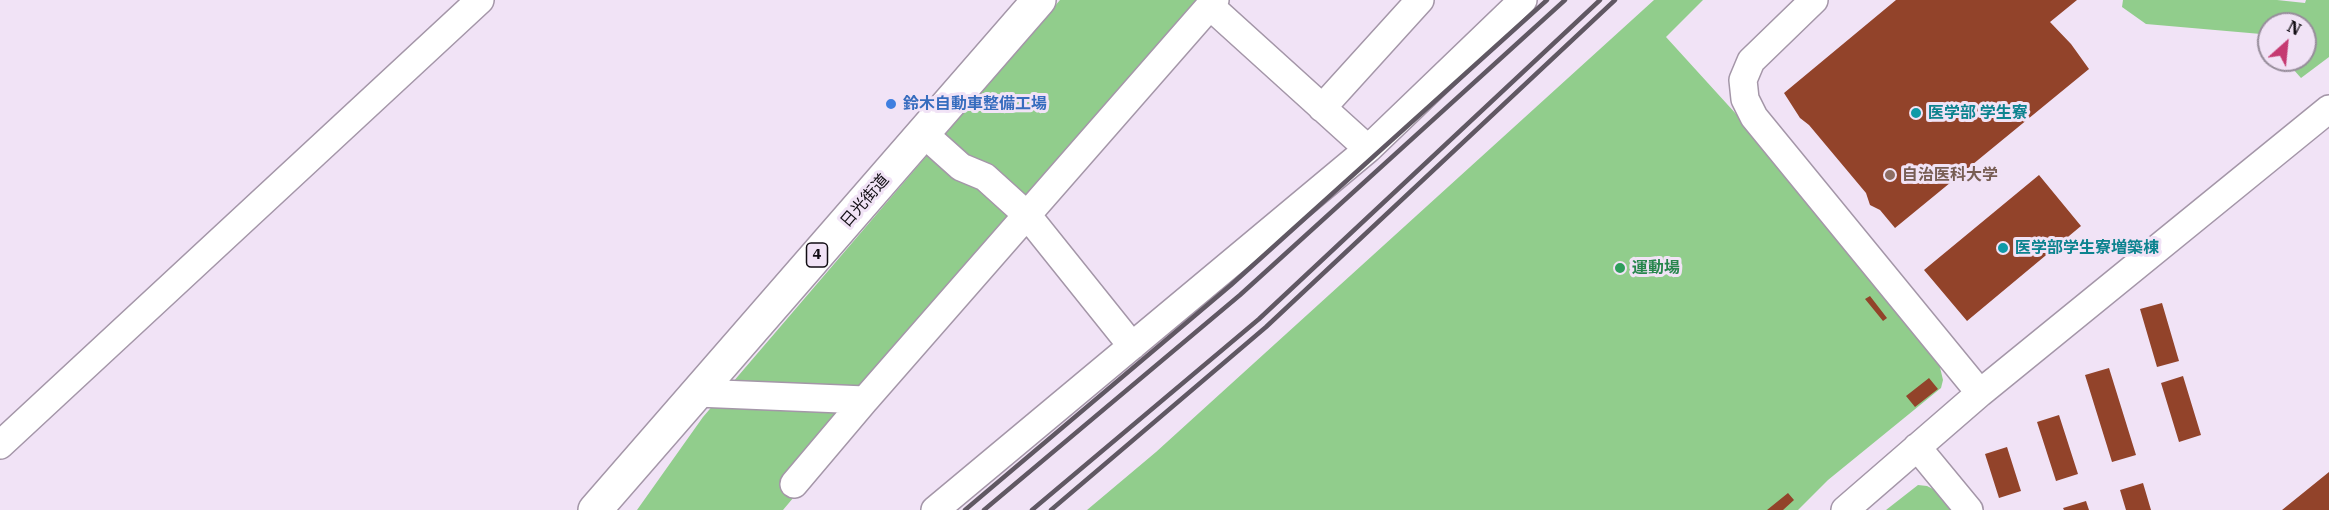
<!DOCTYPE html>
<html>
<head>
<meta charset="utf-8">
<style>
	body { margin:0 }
	#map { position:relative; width:2329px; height:510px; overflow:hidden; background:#f1e3f6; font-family:"IBM Plex Serif",serif }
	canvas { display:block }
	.north { position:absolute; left:2257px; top:12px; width:60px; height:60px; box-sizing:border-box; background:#f1e3f6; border:2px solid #978d9b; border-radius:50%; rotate:27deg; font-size:16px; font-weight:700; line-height:24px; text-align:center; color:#110d13 }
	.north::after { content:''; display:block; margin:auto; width:21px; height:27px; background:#c53a71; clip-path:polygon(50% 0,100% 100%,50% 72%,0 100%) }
</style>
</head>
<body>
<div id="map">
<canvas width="2329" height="510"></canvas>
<div class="north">N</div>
</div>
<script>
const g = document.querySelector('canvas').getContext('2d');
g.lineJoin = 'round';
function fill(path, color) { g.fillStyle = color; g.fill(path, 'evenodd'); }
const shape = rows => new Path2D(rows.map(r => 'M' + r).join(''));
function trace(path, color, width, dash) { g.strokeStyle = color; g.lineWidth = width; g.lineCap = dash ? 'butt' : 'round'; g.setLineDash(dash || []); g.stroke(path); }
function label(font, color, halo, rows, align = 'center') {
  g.font = font + ' "IBM Plex Serif","Noto Sans JP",serif'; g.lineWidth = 6; g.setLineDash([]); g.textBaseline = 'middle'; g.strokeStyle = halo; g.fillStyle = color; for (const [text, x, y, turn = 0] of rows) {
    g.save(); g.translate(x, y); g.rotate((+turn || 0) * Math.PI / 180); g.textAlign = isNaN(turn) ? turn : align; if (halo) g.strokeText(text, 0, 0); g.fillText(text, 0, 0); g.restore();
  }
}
fill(shape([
	[1060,0,1211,0,783,510,637,510,703,417],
	[1654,0,1703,0,1666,37,1737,115,1933,351,1939,363,1943,380,1941,388,1828,480,1798,510,1087,510,1156,452],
	[2123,0,2277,0,2305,3,2306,0,2329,0,2329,57,2301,78,2285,60,2305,60,2305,24,2269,24,2269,42,2261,34,2146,24,2122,7],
	[1918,485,1927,486,1939,492,1953,510,1886,510]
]), '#91cd8c');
fill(shape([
	[1896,0,2077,0,2050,22,2071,44,2089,69,1895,228,1880,210,1870,205,1866,193,1809,125,1800,118,1784,93],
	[2039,175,2081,226,1967,321,1924,270],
	[1870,296,1887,318,1883,321,1865,299],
	[2162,303,2179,361,2157,367,2140,309],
	[2109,368,2136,455,2112,462,2085,375],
	[2183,376,2201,435,2179,442,2161,383],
	[1929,378,1938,389,1915,407,1906,396],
	[2059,415,2078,474,2056,481,2037,422],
	[2007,447,2021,491,1999,498,1985,454],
	[2329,472,2329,510,2282,510],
	[2143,483,2151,510,2126,510,2120,490],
	[1788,493,1794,500,1783,510,1767,510],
	[2086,501,2089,510,2064,510,2063,508]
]), '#92432a');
const minor = shape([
	[1814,0,1751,61,1743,80,1745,99,1754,117,1980,393],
	[1210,6,1368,149],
	[1322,108,1420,0],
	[923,133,961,167,985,177,1027,215,1132,346],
	[697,393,865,400,1215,0],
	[0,445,480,0],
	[1917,447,1969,510],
	[794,484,865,400],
	[935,510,1368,149,1523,0],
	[1845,510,1980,393,2329,109]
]);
const highway = shape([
	[595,510,1039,0]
]);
trace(minor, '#a496a8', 30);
trace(highway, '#a496a8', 36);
trace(minor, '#fff', 27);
trace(highway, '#fff', 33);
trace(shape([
	[965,510,1231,285,1547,0],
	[984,510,1240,295,1565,0],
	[1032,510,1259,319,1600,0],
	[1051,510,1266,327,1615,0]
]), '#605863', 4.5);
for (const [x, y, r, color] of [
	[891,104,6,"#3f7fe0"],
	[1916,113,6,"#0f9aa8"],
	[1890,175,6,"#8d6e63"],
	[2003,248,6,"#0f9aa8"],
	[1620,268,6,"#2e9e5b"]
]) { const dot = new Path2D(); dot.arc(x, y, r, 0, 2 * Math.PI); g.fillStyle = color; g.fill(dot); trace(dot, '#f1e3f6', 2); }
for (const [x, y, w] of [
	[817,255,21]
]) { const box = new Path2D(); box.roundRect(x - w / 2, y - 12, w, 24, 4.5); g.fillStyle = '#f1e3f6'; g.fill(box); trace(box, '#110d13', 1.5); }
label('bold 15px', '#110d13', null, [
	["4",817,255]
]);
label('bold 16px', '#366cbe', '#f1e3f6', [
	["鈴木自動車整備工場",903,104]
], 'left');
label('bold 16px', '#0d838f', '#f1e3f6', [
	["医学部 学生寮",1928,113],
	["医学部学生寮増築棟",2015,248]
], 'left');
label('bold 16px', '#785e54', '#f1e3f6', [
	["自治医科大学",1902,175]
], 'left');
label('16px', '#110d13', '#f1e3f6', [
	["日光街道",865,201,-49]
]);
label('bold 16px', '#27864d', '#f1e3f6', [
	["運動場",1632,268]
], 'left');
</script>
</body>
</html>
